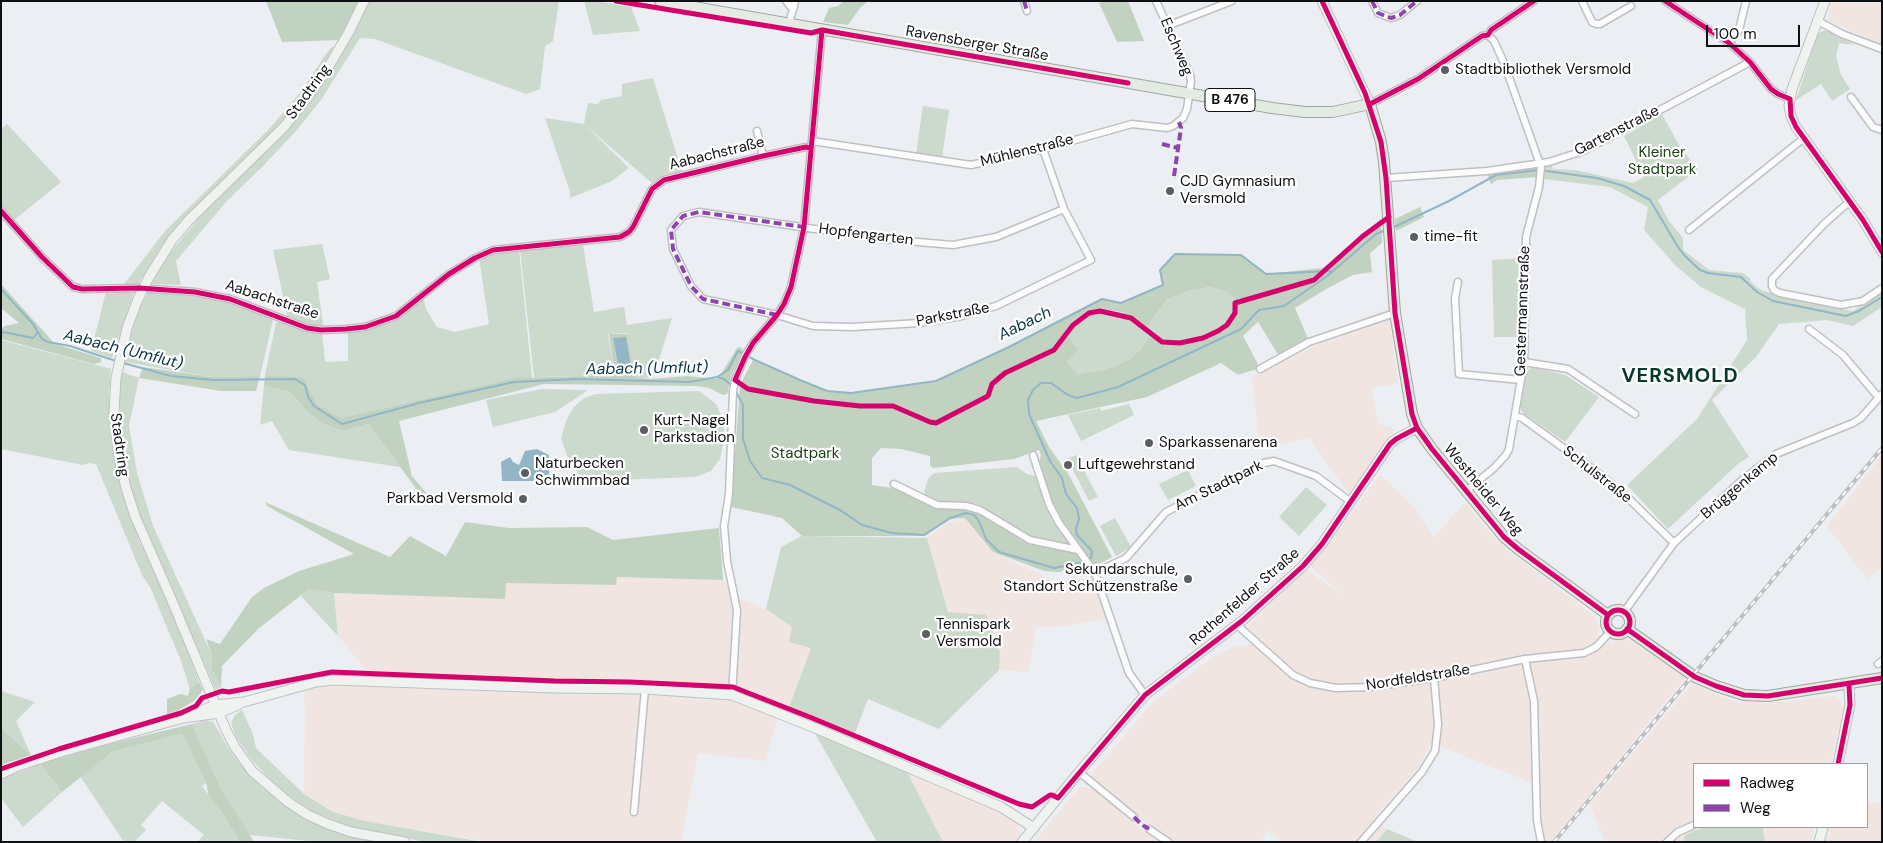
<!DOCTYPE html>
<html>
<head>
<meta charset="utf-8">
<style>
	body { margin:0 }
	#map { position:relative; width:1883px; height:843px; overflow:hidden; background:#ebeef2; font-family:"DM Sans",sans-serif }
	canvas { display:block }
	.frame { position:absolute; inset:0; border:2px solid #0e1013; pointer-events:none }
	.legend { position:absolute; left:1693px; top:763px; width:175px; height:65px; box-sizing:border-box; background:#fff; border:1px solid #9f9fa1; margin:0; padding:6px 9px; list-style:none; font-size:15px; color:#0e1013 }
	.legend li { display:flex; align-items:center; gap:10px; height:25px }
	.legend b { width:25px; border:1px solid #9f9fa1 }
	.scale { position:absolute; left:1706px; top:25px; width:94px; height:22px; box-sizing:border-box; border:2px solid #0e1013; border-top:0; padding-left:6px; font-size:15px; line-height:18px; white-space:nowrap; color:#0e1013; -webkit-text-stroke:4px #fff; paint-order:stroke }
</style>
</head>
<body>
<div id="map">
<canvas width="1883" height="843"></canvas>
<div class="frame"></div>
<ul class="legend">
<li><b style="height:6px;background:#d6006c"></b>Radweg</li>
<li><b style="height:6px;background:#8e44ad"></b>Weg</li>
</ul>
<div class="scale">100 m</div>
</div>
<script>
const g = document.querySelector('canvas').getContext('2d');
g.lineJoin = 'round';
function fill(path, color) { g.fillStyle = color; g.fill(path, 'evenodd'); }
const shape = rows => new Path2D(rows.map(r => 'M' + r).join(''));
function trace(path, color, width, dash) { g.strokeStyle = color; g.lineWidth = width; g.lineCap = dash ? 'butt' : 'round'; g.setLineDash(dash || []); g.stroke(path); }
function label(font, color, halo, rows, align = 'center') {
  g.font = font + ' "DM Sans",sans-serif'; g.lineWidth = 4.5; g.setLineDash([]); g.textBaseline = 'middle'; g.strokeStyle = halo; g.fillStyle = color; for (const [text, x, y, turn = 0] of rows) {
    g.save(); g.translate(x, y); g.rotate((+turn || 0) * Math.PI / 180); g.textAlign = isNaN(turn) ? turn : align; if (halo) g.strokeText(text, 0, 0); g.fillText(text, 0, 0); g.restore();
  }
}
fill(shape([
	[1831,1,1882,1,1882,44,1871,40,1828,20],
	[1388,309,1398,384,1372,388,1378,423,1395,429,1349,494,1309,438,1260,449,1252,377,1327,340,1357,330,1354,321],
	[1882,455,1882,567,1867,579,1827,526],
	[1380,474,1418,511,1433,538,1465,502,1488,531,1506,549,1596,617,1599,629,1598,634,1611,644,1619,639,1627,639,1686,677,1551,842,1544,842,1540,817,1538,783,1530,782,1431,743,1419,767,1373,819,1387,829,1376,842,1282,842,1268,830,1260,842,1174,842,1136,815,1090,776,1153,702,1216,655,1234,647,1247,645,1256,638,1246,627,1306,569,1344,596,1310,566,1333,539],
	[965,518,993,552,1054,581,1092,578,1106,619,1058,627,1036,627,1028,672,999,670,1000,653,948,612,927,538,946,524],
	[617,577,723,580,740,599,766,609,792,627,811,648,789,707,778,717,765,761,698,753,681,842,489,842,365,821,333,812,304,794,305,713,304,688,330,684,369,683,366,670,338,636,334,593,505,599,506,583,616,585],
	[1693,683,1714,694,1736,702,1769,703,1836,696,1840,700,1844,710,1830,764,1694,764,1694,827,1704,827,1685,835,1683,842,1605,842,1590,804],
	[907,772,994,809,1013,819,1019,829,1020,835,1018,842,943,842],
	[1080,787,1094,788,1137,826,1160,842,1034,842],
	[1867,801,1881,804,1882,842,1825,842,1829,827,1867,827],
	[1763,827,1815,827,1811,842,1765,842]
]), '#f1e5e2');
fill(shape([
	[370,1,559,1,553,41,545,46,540,89,526,94,375,39,360,38,321,100,297,130,264,165,227,201,176,261,181,285,152,284,166,258,202,214,295,120,338,60],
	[584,1,596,1,631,7,640,31,593,35],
	[1822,31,1827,31,1855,45,1839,43,1836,56,1841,75,1850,89,1832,101,1821,84,1796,100,1817,35],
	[337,46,300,101,263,142,177,228,160,249,138,284,124,284,166,230,271,127,302,90,330,48],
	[653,78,682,172,665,177,653,184,585,125,629,168,610,182,570,198,570,192,545,118,584,124,588,103,598,104,601,100,622,96,622,84],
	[923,106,949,110,942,158,916,154],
	[1662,114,1680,147,1698,169,1658,200,1669,221,1683,238,1683,250,1709,270,1743,273,1751,279,1750,281,1759,289,1782,297,1853,311,1882,292,1882,307,1853,326,1827,320,1779,324,1756,357,1712,400,1749,457,1739,463,1668,529,1627,485,1697,419,1747,340,1745,309,1701,287,1676,266,1644,230,1648,207,1610,187,1544,179,1546,167,1552,166,1553,169,1575,170,1633,183,1644,177,1624,136],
	[7,124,61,182,13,221,1,206,1,129],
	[322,244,330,279,317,282,323,324,322,327,312,326,288,319,273,250],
	[583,245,594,312,624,307,627,325,672,318,653,378,634,377,627,333,608,334,615,375,534,377,520,249],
	[519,249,532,378,514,378,341,418,318,405,303,377,265,375,276,323,282,321,322,332,325,362,348,361,348,331,392,320,409,311,423,296,426,309,437,327,455,332,489,324,479,258,499,251],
	[1521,258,1520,337,1494,337,1492,260],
	[1209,287,1222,290,1229,294,1234,298,1237,306,1233,320,1219,333,1203,340,1180,346,1163,345,1152,337,1149,338,1141,349,1130,359,1120,364,1100,371,1085,372,1078,376,1067,360,1074,355,1064,333,1073,320,1087,312,1100,308,1125,313,1145,326,1148,326,1167,299,1189,291],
	[106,292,134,292,112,358,91,351],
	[148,293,216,298,273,320,260,376,211,377,125,362,130,337,138,312],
	[1,340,111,369,109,396,111,435,122,486,139,540,177,619,199,682,190,689,181,661,150,587,142,575,96,464,89,463,83,465,1,449],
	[1532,367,1565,375,1599,397,1565,442,1523,413,1520,406,1526,372],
	[122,372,139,378,129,426,137,473,153,526,212,655,211,668,221,687,216,690,152,546,134,500,125,464,120,426,119,394],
	[264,386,289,392,296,398,307,412,323,424,344,431,368,424,400,467,289,450,272,421,260,425],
	[542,389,588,390,555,412,493,427,486,400],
	[699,391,716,404,724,422,724,440,720,459,711,471,695,477,584,481,568,458,561,438,566,421,573,408,584,398,596,394],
	[1129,404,1134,415,1081,441,1068,415,1100,408,1101,411],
	[1076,455,1098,497,1089,501,1072,468,1067,470,1063,461],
	[1017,467,1027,474,1035,476,1047,505,1073,546,1072,547,1031,539,981,508,940,503,928,498,924,492,928,479,934,473],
	[1188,470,1196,486,1168,500,1159,484],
	[1306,487,1327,505,1299,536,1279,517],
	[1115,518,1131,547,1116,556,1100,526],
	[802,536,927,538,948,612,986,615,1000,653,999,670,939,729,868,699,855,733,789,707,811,648,789,642,792,627,766,609,781,547],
	[309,589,334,593,338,636,301,596],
	[1,691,35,702,16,721,31,755,1,728],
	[242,710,253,734,256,748,304,794,333,812,365,821,482,842,427,842,370,832,343,824,307,809,276,786,251,759,236,737,231,723,235,715],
	[206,720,213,722,234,757,258,784,299,815,331,831,380,842,319,842,249,835,220,787,192,724],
	[813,730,907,772,943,842,877,842],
	[182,734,206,783,202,786,224,816,240,842,197,842,204,835,162,801,141,825,146,830,134,842,124,842,80,776,112,752],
	[40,764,62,792,23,827,1,798,1,779],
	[1704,827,1763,827,1765,842,1683,842,1685,835],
	[1387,829,1418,842,1376,842]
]), '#ccd9cd');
fill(shape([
	[266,1,359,1,340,40,282,42],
	[844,1,868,1,860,8,848,25,823,22,829,8,838,6],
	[1105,1,1128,1,1144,41,1117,42,1099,3],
	[1535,167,1538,168,1537,177,1497,180,1491,184,1487,173],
	[1420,207,1424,217,1396,231,1395,219],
	[1381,219,1382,243,1370,253,1372,272,1353,275,1328,288,1295,308,1309,341,1279,356,1258,322,1243,336,1260,368,1238,375,1221,363,1147,397,1036,421,1049,447,1069,475,1112,557,1101,563,1058,572,1044,571,993,552,965,518,951,519,925,536,802,536,782,518,731,507,740,385,753,360,827,391,851,393,936,381,1009,347,1102,299,1121,303,1163,285,1160,270,1175,254,1241,255,1266,274,1323,268],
	[1209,287,1222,290,1229,294,1234,298,1237,306,1233,320,1219,333,1203,340,1180,346,1163,345,1153,337,1149,338,1141,349,1130,359,1120,364,1100,371,1085,372,1078,375,1067,361,1074,355,1078,349,1064,333,1073,320,1087,312,1100,308,1125,313,1145,326,1148,326,1167,299,1189,291],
	[881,448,901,449,930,456,930,465,933,468,1014,459,1039,450,1041,455,1039,463,1040,474,1051,503,1079,553,1031,544,1021,540,981,513,962,508,931,505,893,488,872,485,872,458],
	[1,284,55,344,101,358,101,362,94,364,1,339,1,329,5,326,19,323,1,308],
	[609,334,627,334,635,377,651,379,687,376,718,379,737,348,740,347,743,350,731,376,727,394,723,395,709,388,696,386,544,384,399,421,412,476,437,506,434,505,418,491,368,424,344,431,323,424,307,412,296,398,289,392,264,386,265,375,303,377,318,405,341,418,514,378,615,375],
	[143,367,211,377,260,376,256,391,221,391,139,378],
	[265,502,390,557,410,536,446,556,465,522,509,528,587,527,613,540,719,528,723,580,617,577,616,585,506,583,505,599,334,593,309,589,258,629,222,666,221,687,211,668,212,655,206,639,220,644,252,597,264,588,299,571,354,554,267,506],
	[199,682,203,690,194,701,179,710,167,714,167,699,180,694,188,696,190,689],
	[192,724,220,787,254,842,240,842,224,816,209,796,206,783,182,734,112,752,62,792,40,764,109,744],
	[1,728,31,755,1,765]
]), '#c1d3c0');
fill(shape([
	[626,337,631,367,628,372,619,369,613,338],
	[537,449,549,455,549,481,502,481,501,462,510,457,513,462,519,465,525,451]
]), '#92b6c5');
trace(shape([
	[1392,228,1449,201,1496,175,1539,170,1597,178,1624,186,1650,200,1678,247,1684,255,1700,270,1708,273,1741,277,1757,292,1773,301,1846,316,1859,311,1882,297],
	[1,289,33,324,42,339,48,342,70,346,116,361],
	[1,335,3,332,33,338,37,333],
	[123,363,171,376,214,380,295,379,305,385,308,397,314,406,342,424,419,403,514,382,576,379,690,382,717,377,724,379,732,386],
	[717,377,728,370,738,351,755,360,800,380,827,391,851,393,936,381,1009,347,1102,299,1121,303,1163,285,1160,270,1175,254,1241,255,1266,274,1333,271],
	[735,390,743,405,743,439,750,461,762,478,790,485,840,510,862,525,892,533,924,535,950,518,966,513,974,515,979,521,986,539,999,552,1054,568,1085,562,1091,558,1092,551,1077,535,1076,529,1079,519,1077,508,1066,494,1062,478,1050,461,1029,414,1028,400,1033,390,1041,383,1051,383,1068,395,1077,398,1118,387,1241,329,1259,310,1284,306,1326,277,1376,234,1386,230]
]), '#92b6c5', 2);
const street = shape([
	[786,1,790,6,794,7],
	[1024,1,1027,11],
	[1372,1,1378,13,1391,18,1400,15,1417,1],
	[1582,1,1592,22,1596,24,1600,24,1631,6],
	[1665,1,1729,43,1750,62,1771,89,1778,94,1790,99],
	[1818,21,1842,34,1882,49],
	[789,24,795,1],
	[1167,26,1232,1],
	[1729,43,1739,30,1746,1],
	[1851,97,1873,127,1882,130],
	[1370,104,1418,79,1482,36,1488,35,1491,30,1534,1],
	[757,131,763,156],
	[812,141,971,165,1043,149,1132,124,1167,128,1173,126,1183,118,1187,109,1191,81,1190,75,1156,1],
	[1043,149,1064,209,996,237,953,245,883,239,699,212,683,216,671,230,673,249,691,286,703,299,777,315,813,326,852,327,919,323,962,316,996,306,1091,260,1064,209],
	[1386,178,1487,171,1549,162,1583,151,1750,62],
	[1850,201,1824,224,1772,279,1772,286,1774,290,1780,293,1841,305,1863,301,1882,288],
	[1,211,42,257,73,287,82,289,139,288,195,292,230,299,307,328,321,330,346,329,365,327,396,316,449,274,475,258,493,250,620,237,629,232,633,227,652,189,664,180,763,156,806,147,811,148],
	[1689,230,1804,138],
	[1458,282,1455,298,1459,374,1521,380],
	[1809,329,1843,355,1879,398],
	[1524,362,1568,369,1635,414],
	[1260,369,1309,342,1395,313],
	[1515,416,1522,418,1598,473,1626,496,1674,543],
	[1033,455,1049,504,1059,523,1095,573,1129,673,1145,695],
	[894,484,937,505,966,506,980,510,1030,540,1078,550],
	[1466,491,1494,468,1506,455,1509,449,1524,362,1526,237,1539,187,1541,167,1504,63,1494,41,1488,35],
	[1095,573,1126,558,1166,512,1264,463,1274,461,1316,476,1351,502],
	[1624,612,1674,543,1742,480,1776,454,1853,423,1861,418,1882,394],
	[1237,625,1293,675,1310,683,1336,688,1370,687,1434,678,1525,659,1584,653,1596,647,1611,631],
	[1525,659,1534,701,1537,820,1541,842],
	[1878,664,1882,661],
	[732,695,737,610,727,561,724,526,729,494,733,391,735,380,745,356,753,343,777,315,784,304,791,287,804,227,822,30],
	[1079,772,1134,817],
	[634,812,645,689],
	[1149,829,1168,842],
	[1361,842,1422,772,1435,751,1438,725,1434,678],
	[1667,842,1678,832,1694,825]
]);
const secondary = shape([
	[1322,1,1370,104],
	[1825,1,1792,89,1789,106,1791,116,1796,127,1863,220,1882,252],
	[149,277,172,240,189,220,284,127,303,103,329,66,349,32,364,1],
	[138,299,127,328,116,378,114,412,119,458,126,488,135,516,170,596,226,730,235,747,252,771,288,802,308,815,328,824,351,832,405,842],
	[183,718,215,705,244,702,316,682,334,680,554,688,645,689,732,695,815,728,1001,807,1034,828],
	[1838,764,1850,705,1849,685],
	[1,774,18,766,61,752,183,718,219,713,238,705],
	[1022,842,1079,772,1145,695,1243,620,1303,566,1322,544,1390,444,1396,439,1417,428],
	[1819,842,1823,827]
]);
const primary = shape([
	[660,1,1272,108,1305,112,1333,112,1370,104,1381,142,1384,162,1395,313,1412,414,1417,428,1432,449,1504,537,1518,549,1608,615],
	'1606 622a12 12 0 1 1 24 0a12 12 0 1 1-24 0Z',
	[1627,629,1695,677,1716,686,1744,695,1768,696,1882,678]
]);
trace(street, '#bec0c3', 9);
trace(secondary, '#bec0c3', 11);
trace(primary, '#9ca99e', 12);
trace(street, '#fcfcfd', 6);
trace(secondary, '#eff3f0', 9);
trace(primary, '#e3ebe3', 10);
const rail = shape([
	[1554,842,1882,448]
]);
trace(rail, '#bebebf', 4);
trace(rail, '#fff', 2, [5.5]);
const secondaryBridge = shape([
	[138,299,149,277]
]);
trace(secondaryBridge, '#bec0c3', 11, []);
trace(secondaryBridge, '#eff3f0', 9);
trace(shape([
	[1024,1,1027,11],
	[1372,1,1378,13,1391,18,1400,15,1417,1],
	[1162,144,1178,148],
	[1174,176,1181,128,1179,122],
	[777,315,703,299,691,286,673,249,671,230,683,216,699,212,804,227],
	[1134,817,1141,824,1149,829]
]), '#8e44ad', 4, [8, 4]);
trace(shape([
	[616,1,811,33,822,30,1128,83],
	[1322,1,1365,93,1381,142,1386,178,1395,313,1412,414,1417,428,1432,449,1504,537,1518,549,1608,615],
	[1665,1,1729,43,1750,62,1771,89,1778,94,1790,99,1791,116,1796,127,1863,220,1882,252],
	[822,30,804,227,791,287,784,304,777,315,753,343,745,357,735,380,748,389,814,401,860,406,893,406,930,422,936,423,988,396,992,384,1005,373,1054,350,1073,325,1089,313,1100,311,1131,318,1162,342,1180,343,1203,338,1218,331,1227,325,1235,313,1235,303,1314,280,1363,236,1389,217],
	[1370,104,1418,79,1482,36,1488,35,1491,30,1534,1],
	[1,211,42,257,73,287,82,289,139,288,195,292,230,299,307,328,321,330,346,329,365,327,396,316,449,274,475,258,493,250,620,237,629,232,633,227,652,189,664,180,763,156,806,147,811,148],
	'1606 622a12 12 0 1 1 24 0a12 12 0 1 1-24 0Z',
	[1627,629,1695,677,1716,686,1744,695,1768,696,1882,678],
	[1838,764,1850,705,1849,685],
	[1,769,59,749,181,713,196,706,202,698,222,691,229,692,332,672,555,681,630,682,733,687,812,718,1019,804,1032,807,1050,795,1052,795,1058,798,1145,695,1243,620,1303,566,1322,544,1390,444,1396,439,1417,428]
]), '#d6006c', 5);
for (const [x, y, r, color] of [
	[1445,70,5,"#5b5e61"],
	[1170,191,5,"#5b5e61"],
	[1414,237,5,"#5b5e61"],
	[644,430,5,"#5b5e61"],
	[1149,443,5,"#5b5e61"],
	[1068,465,5,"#5b5e61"],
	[525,473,5,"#5b5e61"],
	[523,499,5,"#5b5e61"],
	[1188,579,5,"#5b5e61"],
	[926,634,5,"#5b5e61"]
]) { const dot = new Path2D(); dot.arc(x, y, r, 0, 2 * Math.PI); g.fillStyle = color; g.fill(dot); trace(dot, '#fff', 2); }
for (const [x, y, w] of [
	[1230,100,50]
]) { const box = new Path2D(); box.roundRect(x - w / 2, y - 11.5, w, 23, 4); g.fillStyle = '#fff'; g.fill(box); trace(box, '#0e1013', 1); }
label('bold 14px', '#0e1013', null, [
	["B 476",1230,100]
]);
label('15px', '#0e1013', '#fff', [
	["Ravensberger Straße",977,44,10],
	["Eschweg",1176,47,67],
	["Stadtring",309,92,-54],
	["Gartenstraße",1617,131,-27],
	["Mühlenstraße",1027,151,-14],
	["Aabachstraße",717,154,-14],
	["Hopfengarten",866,235,7],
	["Aabachstraße",272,300,18],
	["Gestermannstraße",1523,311,-88],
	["Parkstraße",953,315,-11],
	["Stadtring",119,445,82],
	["Schulstraße",1597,475,38],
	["Am Stadtpark",1219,486,-26],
	["Brüggenkamp",1740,486,-40],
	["Westheider Weg",1483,490,50],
	["Rothenfelder Straße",1245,597,-41],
	["Nordfeldstraße",1418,678,-9]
]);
label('15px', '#0e1013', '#fff', [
	["Stadtbibliothek Versmold",1455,70],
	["CJD Gymnasium",1180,182],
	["Versmold",1180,199],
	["time-fit",1424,237],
	["Kurt-Nagel",654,421],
	["Parkstadion",654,438],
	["Sparkassenarena",1159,443],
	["Naturbecken",535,464],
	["Schwimmbad",535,481],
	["Luftgewehrstand",1078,465],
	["Parkbad Versmold",513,499,"right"],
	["Sekundarschule,",1178,570,"right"],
	["Standort Schützenstraße",1178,587,"right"],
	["Tennispark",936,625],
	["Versmold",936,642]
], 'left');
label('15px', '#18420f', '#fff', [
	["Kleiner",1662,153],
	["Stadtpark",1662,170],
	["Stadtpark",805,454]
]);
label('italic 16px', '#063544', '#fff', [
	["Aabach",1025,324,-26],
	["Aabach (Umflut)",123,350,14],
	["Aabach (Umflut)",647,369,-1]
]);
g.letterSpacing = '1px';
label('bold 20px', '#043a2b', '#fff', [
	["VERSMOLD",1680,377]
]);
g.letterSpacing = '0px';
</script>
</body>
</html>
